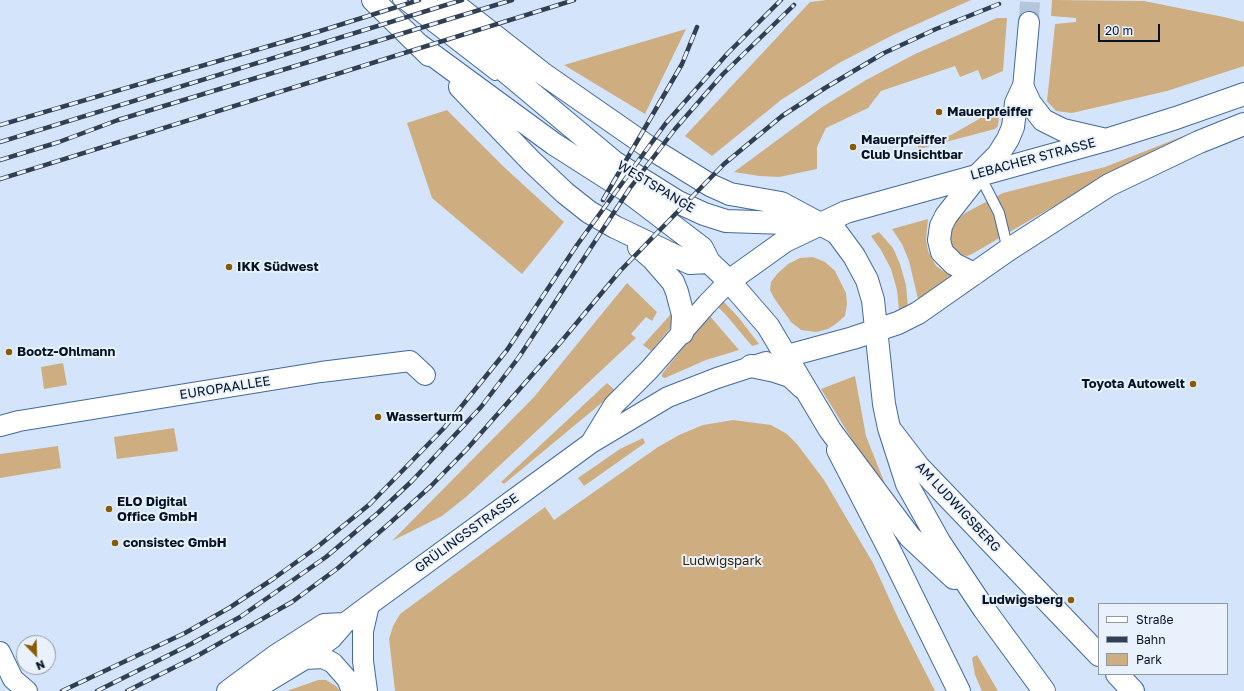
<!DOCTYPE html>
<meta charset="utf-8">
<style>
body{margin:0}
#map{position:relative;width:1244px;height:691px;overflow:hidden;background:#d4e5fb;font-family:"Golos Text",sans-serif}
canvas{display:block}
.legend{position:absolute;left:1098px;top:603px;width:130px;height:72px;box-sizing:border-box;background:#e9f1fc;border:1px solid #8e98a6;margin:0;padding:5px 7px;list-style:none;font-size:12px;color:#051326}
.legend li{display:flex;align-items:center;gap:8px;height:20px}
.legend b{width:20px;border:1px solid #8e98a6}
.north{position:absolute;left:16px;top:635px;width:40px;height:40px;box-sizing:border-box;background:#e9f1fc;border:1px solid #8e98a6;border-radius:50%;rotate:157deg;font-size:11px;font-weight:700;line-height:16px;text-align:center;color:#051326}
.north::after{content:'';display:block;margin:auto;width:14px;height:18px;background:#895b00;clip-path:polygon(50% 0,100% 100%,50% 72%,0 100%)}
.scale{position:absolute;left:1098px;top:24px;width:62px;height:18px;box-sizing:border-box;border:2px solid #051326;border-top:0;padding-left:5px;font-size:12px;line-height:14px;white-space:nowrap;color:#051326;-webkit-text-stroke:3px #e9f1fc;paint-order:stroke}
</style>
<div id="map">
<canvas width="1244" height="691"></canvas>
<ul class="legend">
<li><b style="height:5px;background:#fff"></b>Straße</li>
<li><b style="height:5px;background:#303f52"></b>Bahn</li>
<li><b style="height:11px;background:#ceae81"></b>Park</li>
</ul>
<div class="north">N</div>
<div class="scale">20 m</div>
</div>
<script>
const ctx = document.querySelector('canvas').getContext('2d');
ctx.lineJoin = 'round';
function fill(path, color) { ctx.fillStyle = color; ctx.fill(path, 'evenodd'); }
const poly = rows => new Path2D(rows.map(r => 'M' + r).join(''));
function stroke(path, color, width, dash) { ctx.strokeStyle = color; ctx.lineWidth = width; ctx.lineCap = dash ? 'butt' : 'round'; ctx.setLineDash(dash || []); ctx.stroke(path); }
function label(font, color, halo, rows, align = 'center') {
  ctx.font = font + ' "Golos Text",sans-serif'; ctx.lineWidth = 4; ctx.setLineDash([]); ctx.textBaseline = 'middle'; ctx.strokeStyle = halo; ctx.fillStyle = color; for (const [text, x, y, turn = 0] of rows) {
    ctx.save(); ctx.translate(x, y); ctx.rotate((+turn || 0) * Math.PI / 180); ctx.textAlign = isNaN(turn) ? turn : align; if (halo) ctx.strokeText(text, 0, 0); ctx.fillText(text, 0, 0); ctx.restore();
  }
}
fill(poly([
 [826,0,971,0,895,34,839,63,781,100,712,156,685,136,810,2],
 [1052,0,1144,1,1224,17,1244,22,1244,66,1167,91,1072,113,1056,111,1047,101,1055,24,1076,22,1076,18,1051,16],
 [997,18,1007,18,1003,71,982,80,978,70,960,77,955,66,881,91,868,108,826,128,817,147,817,169,779,177,759,176,734,172,822,107,866,80,915,54],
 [686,29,645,114,564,65],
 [1000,107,998,126,995,129,919,149,917,145,951,135],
 [447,110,504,167,564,222,522,274,432,198,407,123],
 [1244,112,1244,118,1109,174,972,254,967,256,959,254,951,247,949,238,952,228,957,220,965,213,1003,193,1105,167],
 [928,219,926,240,928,251,936,266,954,278,919,303,909,261,902,244,892,229],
 [879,232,893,248,900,264,906,285,908,308,899,310,897,290,891,269,881,250,871,236],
 [813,257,825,262,835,271,846,293,847,304,845,316,837,323,828,329,816,332,801,330,791,322,774,298,770,290,771,282,777,274,788,264,800,258],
 [627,283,657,312,652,321,646,317,631,334,636,338,466,497,442,516,392,541,534,397],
 [721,302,724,302,739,318,759,344,752,346,726,315,717,306],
 [671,314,674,314,671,327,651,351,643,345],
 [709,315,739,350,706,360,665,378,662,377,662,374],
 [63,363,67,385,44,389,41,367],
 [855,376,866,436,885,484,883,486,853,441,821,389],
 [607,383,616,391,504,484,501,482],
 [733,420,771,425,787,434,797,444,824,480,873,563,899,620,935,691,395,691,389,639,393,626,400,614,545,507,554,520,658,447,679,435,703,425],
 [174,428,178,451,117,459,114,437],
 [643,438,645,443,584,486,578,478,620,449],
 [58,446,61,468,0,478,0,454],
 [977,655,998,691,982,691,975,675,972,658],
 [318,680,326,680,336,686,340,691,287,691]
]), '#ceae81');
stroke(poly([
 [1029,22,1030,0]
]), '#b5c6db', 20, [20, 10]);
const service = poly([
 [398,0,495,75],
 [979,174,999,213,1008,250]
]);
const minor = poly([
 [1023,88,1029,22],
 [0,426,19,421,321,372,410,361,425,375],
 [592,441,614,405,649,370,707,304,729,281],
 [0,652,13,679,27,691],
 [305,659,323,658,333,663,347,679,352,691],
 [227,691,274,656,324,624,345,623],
 [252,691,305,659,332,638,345,623,369,605,591,443,668,397,717,378,766,362],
 [367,691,363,661,363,631,369,605]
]);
const secondary = poly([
 [892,432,918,466,1099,655],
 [838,450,889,549,959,691],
 [1117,674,1133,691]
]);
const primary = poly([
 [373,0,429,55],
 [420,0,614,162,678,202,704,214,726,221,816,224],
 [449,0,542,73,650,148,710,185,730,194,781,203,837,233,854,256,867,280,873,300,884,404,889,428,907,484,940,543,984,609,1044,691],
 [419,45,554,144,626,190,702,248,709,262,729,281,768,326,830,430,910,537,954,578],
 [460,87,531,161,565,193,589,212,615,227,690,263,709,262],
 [1023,88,1030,103,1043,120,1063,130,1102,139],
 [639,247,652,258,673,282,677,292,683,315,682,333],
 [974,274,954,264,942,252,939,240,941,226,946,216,979,174,998,155,1008,139,1013,127,1016,103,1023,88],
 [729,281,785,241,846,212,1106,140,1176,118,1244,94],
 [787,356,853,338,898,323,918,313,1008,250,1109,185,1199,142,1244,124],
 [751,366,775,371,790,376,803,388]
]);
stroke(service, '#43699a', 12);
stroke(minor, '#43699a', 22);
stroke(secondary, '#43699a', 24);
stroke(primary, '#43699a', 24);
stroke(service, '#fff', 10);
stroke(minor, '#fff', 20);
stroke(secondary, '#fff', 22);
stroke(primary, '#fff', 22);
const rail = poly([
 [0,125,317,32,419,0],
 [0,142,462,0],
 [0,160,59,142,118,120,512,0],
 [0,179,574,0],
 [603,200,682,64,697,27],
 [62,691,185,633,229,608,273,579,316,548,370,504,444,428,507,350,577,245,666,123,728,53,781,0],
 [97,691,191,644,240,617,326,557,379,512,412,481,481,407,519,357,630,188,675,129,723,74,794,5],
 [127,691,197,656,292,602,338,568,391,522,431,486,467,449,560,343,620,271,724,164,782,116,825,88,884,53,936,29,999,4]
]);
stroke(rail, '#303f52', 4.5);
stroke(rail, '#e9f1fc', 3, [9]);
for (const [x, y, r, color] of [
 [939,112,4,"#895b00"],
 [853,147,4,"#895b00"],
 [229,267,4,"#895b00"],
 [9,352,4,"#895b00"],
 [1193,384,4,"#895b00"],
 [378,417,4,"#895b00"],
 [109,509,4,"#895b00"],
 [115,543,4,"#895b00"],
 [1071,600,4,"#895b00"]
]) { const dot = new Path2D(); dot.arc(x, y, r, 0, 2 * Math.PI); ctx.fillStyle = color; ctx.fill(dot); stroke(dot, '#e9f1fc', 1.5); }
label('bold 13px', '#051326', '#e9f1fc', [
 ["Mauerpfeiffer",947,112],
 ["Mauerpfeiffer",861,140],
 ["Club Unsichtbar",861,155],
 ["IKK Südwest",237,267],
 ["Bootz-Ohlmann",17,352],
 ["Toyota Autowelt",1185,384,"right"],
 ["Wasserturm",386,417],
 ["ELO Digital",117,502],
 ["Office GmbH",117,517],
 ["consistec GmbH",123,543],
 ["Ludwigsberg",1063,600,"right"]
], 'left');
label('13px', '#051326', '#e9f1fc', [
 ["LEBACHER STRASSE",1033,159,-15],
 ["WESTSPANGE",656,187,31],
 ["EUROPAALLEE",225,388,-9],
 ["AM LUDWIGSBERG",958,507,47],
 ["GRÜLINGSSTRASSE",467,533,-36]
]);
label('13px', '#3a2401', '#e9f1fc', [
 ["Ludwigspark",722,561]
]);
</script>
